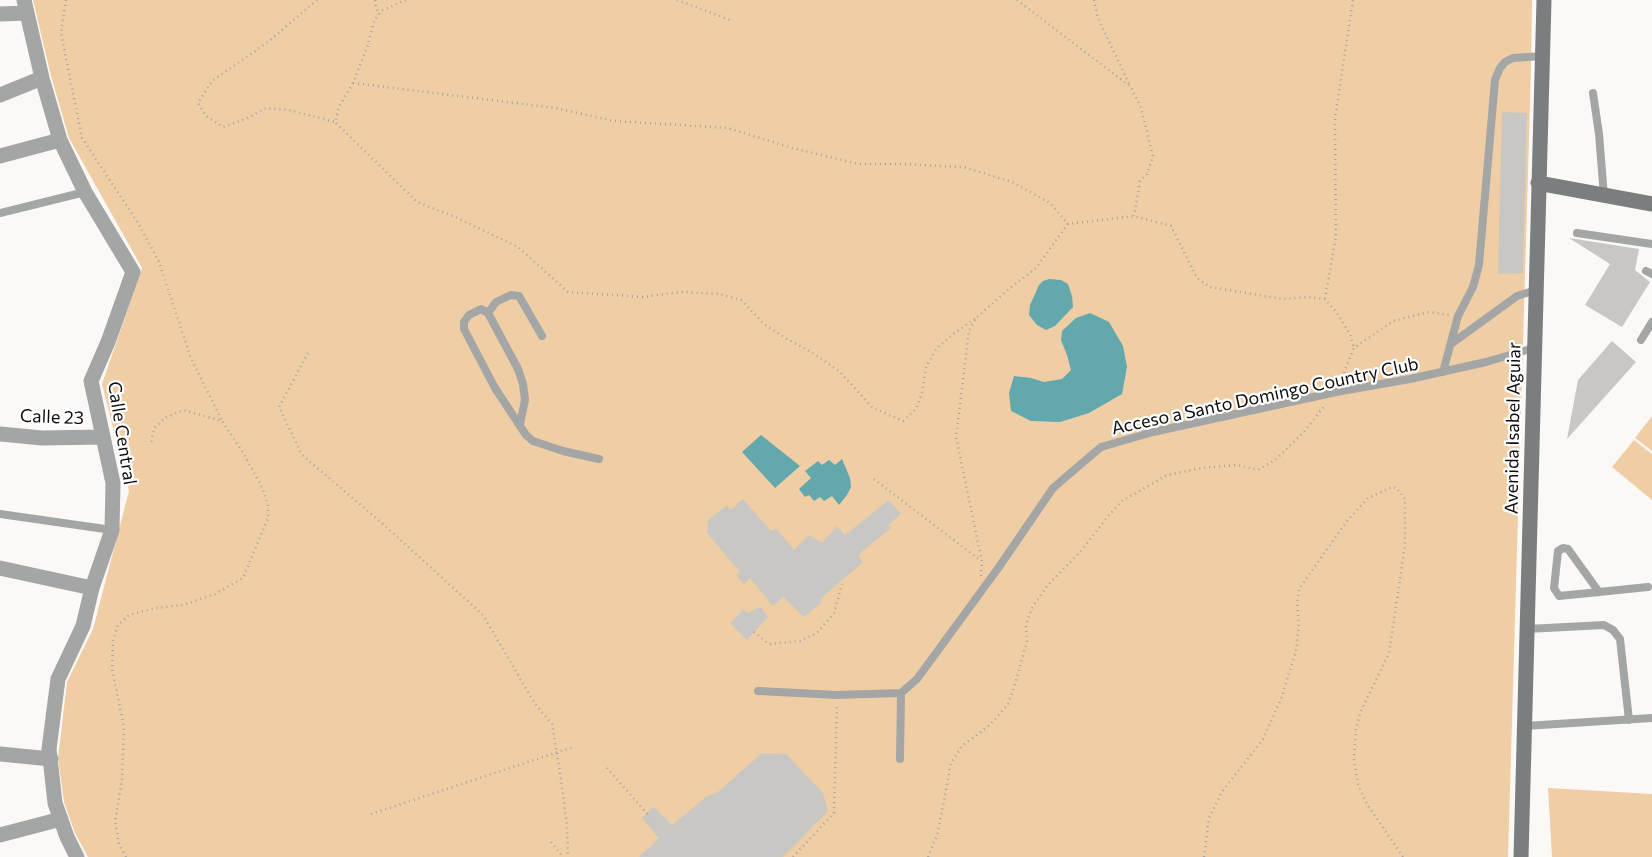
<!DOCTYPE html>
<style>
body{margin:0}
canvas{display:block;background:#fbf8f5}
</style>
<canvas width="1652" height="857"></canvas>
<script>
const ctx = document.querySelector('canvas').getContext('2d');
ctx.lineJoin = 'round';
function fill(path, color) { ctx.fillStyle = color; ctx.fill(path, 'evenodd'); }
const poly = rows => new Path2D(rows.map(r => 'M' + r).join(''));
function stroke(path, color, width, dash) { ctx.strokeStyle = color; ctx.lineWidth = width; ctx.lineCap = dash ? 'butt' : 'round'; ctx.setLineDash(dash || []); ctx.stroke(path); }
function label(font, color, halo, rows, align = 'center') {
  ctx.font = font + ' Commissioner,sans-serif'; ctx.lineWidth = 4.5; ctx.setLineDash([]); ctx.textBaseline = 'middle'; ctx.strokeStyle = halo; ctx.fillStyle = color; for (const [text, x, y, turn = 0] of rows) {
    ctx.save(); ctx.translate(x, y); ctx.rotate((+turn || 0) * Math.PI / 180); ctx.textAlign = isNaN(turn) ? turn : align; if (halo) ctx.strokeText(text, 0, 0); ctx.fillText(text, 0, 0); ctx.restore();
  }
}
fill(poly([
 [33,0,1532,0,1531,69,1508,857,88,857,75,833,64,802,58,758,67,682,93,629,129,491,102,384,142,268,69,138,51,76],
 [1652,416,1652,451,1635,438],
 [1634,440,1652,454,1652,500,1612,467],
 [1548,788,1652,794,1652,857,1552,857]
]), '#efcea5');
fill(poly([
 [1049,279,1061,280,1068,284,1072,296,1073,307,1055,326,1046,330,1037,325,1029,315,1030,305,1039,285,1043,281],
 [1090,313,1109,322,1123,346,1127,367,1122,394,1089,413,1060,422,1031,421,1011,411,1009,393,1014,376,1031,378,1044,382,1062,379,1071,370,1067,355,1061,340,1062,331,1076,318],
 [761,435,800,466,775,488,742,452],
 [842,459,850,478,851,487,847,495,839,505,832,496,824,501,820,497,814,501,809,495,805,497,799,489,811,478,805,471,818,461,822,465,829,460,835,465]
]), '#63a8ac');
fill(poly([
 [1502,112,1527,113,1523,273,1498,274],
 [1569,238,1639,249,1635,270,1650,282,1622,327,1585,305,1610,264],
 [1612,341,1636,362,1567,439,1578,380],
 [743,499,771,531,776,528,794,550,809,535,822,543,837,526,845,535,889,500,901,514,888,525,891,528,858,555,863,562,820,599,822,602,804,617,783,597,773,606,750,578,744,584,736,575,740,572,707,533,708,520,727,505,730,510],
 [761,607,768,617,747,640,730,623,744,609,747,613],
 [762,753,786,754,823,793,828,811,783,857,639,857,659,838,642,818,654,807,672,825,706,797,718,792]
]), '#c9c7c3');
stroke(poly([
 [66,0,61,33,82,138,138,223,159,262,190,356,222,421],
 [317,0,268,42,212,81,198,103,206,116,223,127,246,119,266,108,289,110,335,122],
 [375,0,378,15],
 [406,0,381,11,374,21,367,48,353,83,339,107,335,122,417,202,455,217,518,247,568,292,643,297,681,292,719,294,741,300,764,324,787,339,813,353,839,371,873,408,903,421,916,409,922,393,926,367,936,349,952,335,976,318],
 [677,0,733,21],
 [1017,0,1131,87,1141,108,1153,156,1147,174,1140,181,1134,216],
 [1094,0,1098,18,1130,86],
 [353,83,555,108,614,121,728,128,792,148,859,164,900,164,963,167,1012,182,1050,203,1068,224],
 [1325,299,1336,236,1335,118,1353,0],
 [308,353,279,407,302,455,383,524,483,615,535,704,552,724,560,772,567,825,568,857],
 [1340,382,1354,348,1393,321,1429,312,1450,315],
 [874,479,981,561],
 [981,576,982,562,956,437,969,331,976,318,1010,288,1036,268,1068,224,1134,216,1171,226,1197,278,1210,287,1283,299,1308,297,1325,299,1337,313,1350,334,1354,348],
 [754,632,769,644,800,641,817,633,834,613,842,584],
 [607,768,650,817],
 [371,814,573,747],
 [551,842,563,857],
 [126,857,119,844,115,821,122,780,124,727,112,669,113,641,118,625,129,615,156,608,183,605,215,594,243,578,268,518,268,505,262,487,242,451,222,421,183,410,165,418,154,428,151,443],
 [793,857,834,813,837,704],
 [928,857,938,832,951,763,962,746,990,725,1008,704,1013,691,1027,641,1026,624,1032,608,1047,586,1080,552,1109,515,1122,501,1167,475,1202,468,1237,465,1258,470,1275,460,1304,432,1325,405],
 [1204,857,1209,818,1221,793,1263,739,1281,699,1296,651,1299,624,1297,604,1299,589,1347,521,1368,498,1392,487,1397,488,1405,499,1405,544,1399,586,1389,653,1361,711,1356,728,1354,760,1358,784,1367,804,1403,857]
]), '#a4a2a0', 2.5, [1, 4]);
stroke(poly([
 [1593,93,1599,134,1604,196],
 [0,213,85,192],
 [1577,233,1652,244],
 [1646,271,1652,274],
 [488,313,496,302,511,295,519,296,542,336],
 [1641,340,1652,322],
 [1451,344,1517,296,1536,290],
 [1443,372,1458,316,1473,287,1479,265,1495,80,1500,68,1505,62,1513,58,1542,56],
 [520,424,525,400,523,384,518,369,488,313,481,309,469,315,464,322,464,329,495,388,526,435,533,441,563,451,599,459],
 [0,514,112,530],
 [1599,592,1568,549,1563,548,1558,551,1554,588,1559,596,1599,592,1648,587],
 [1527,629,1604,625,1613,630,1620,639,1629,720],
 [758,691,837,695,901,693,917,679,999,567,1053,488,1101,447,1153,432,1336,392,1410,379,1486,362,1534,348],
 [1525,726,1652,718],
 [900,759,901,693]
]), '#a4a6a6', 8);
stroke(poly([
 [24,0,42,78,60,140,85,192,133,272,108,342,91,381,113,483,112,530,92,588,83,626,58,679,49,749,55,803,67,837,77,857],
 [0,14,27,13],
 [0,95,42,78],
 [0,156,60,140],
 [0,434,42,438,103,437],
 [0,568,92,588],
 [0,754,51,759],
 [0,835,61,819]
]), '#a4a6a6', 15);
stroke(poly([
 [1538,183,1652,204],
 [1521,857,1544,0]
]), '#7b7e7e', 15);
label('18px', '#0e0d0c', '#fff', [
 ["Acceso a Santo Domingo Country Club",1265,396,-12],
 ["Calle 23",52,417,2],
 ["Avenida Isabel Aguiar",1513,428,-89],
 ["Calle Central",122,433,81]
]);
</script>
